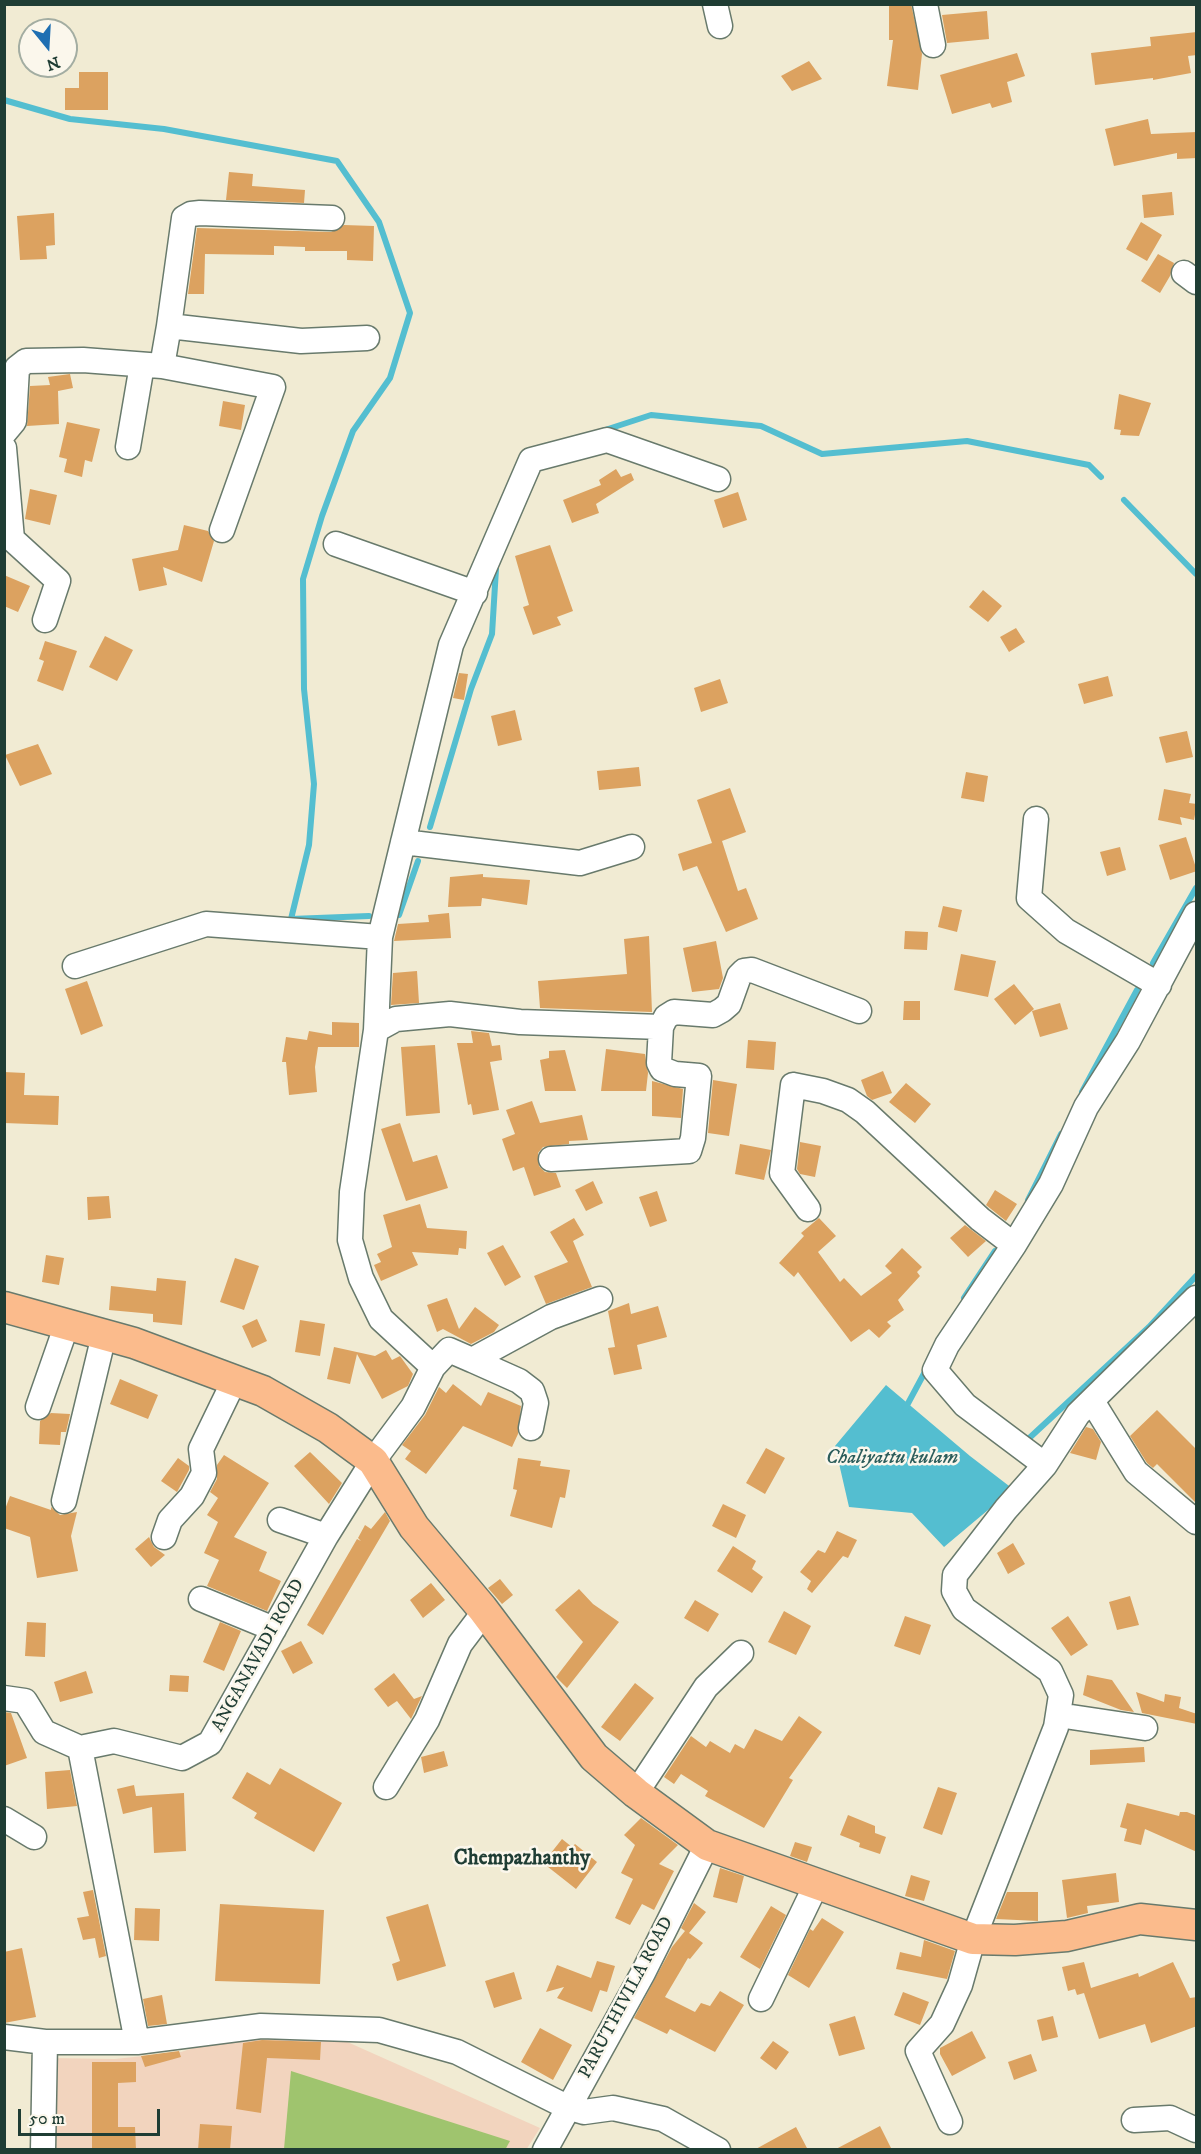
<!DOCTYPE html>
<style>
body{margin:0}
#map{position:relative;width:1201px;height:2154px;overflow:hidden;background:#f1ebd3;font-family:"IM FELL DW Pica",serif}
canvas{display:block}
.frame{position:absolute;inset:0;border:6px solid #1f3d34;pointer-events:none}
.north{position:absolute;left:18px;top:18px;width:60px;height:60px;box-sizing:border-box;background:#fbf7ec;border:2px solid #a3ada2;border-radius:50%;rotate:162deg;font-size:16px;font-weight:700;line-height:24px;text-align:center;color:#1f3d34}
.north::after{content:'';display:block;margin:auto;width:21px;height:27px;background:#1f6fb2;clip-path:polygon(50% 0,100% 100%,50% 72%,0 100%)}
.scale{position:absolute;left:18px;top:2109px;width:142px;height:27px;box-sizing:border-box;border:3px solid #1f3d34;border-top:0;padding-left:8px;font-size:18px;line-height:21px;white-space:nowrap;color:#1f3d34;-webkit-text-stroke:4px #fbf7ec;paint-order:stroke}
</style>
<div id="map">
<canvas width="1201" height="2154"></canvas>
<div class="frame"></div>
<div class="north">N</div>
<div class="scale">50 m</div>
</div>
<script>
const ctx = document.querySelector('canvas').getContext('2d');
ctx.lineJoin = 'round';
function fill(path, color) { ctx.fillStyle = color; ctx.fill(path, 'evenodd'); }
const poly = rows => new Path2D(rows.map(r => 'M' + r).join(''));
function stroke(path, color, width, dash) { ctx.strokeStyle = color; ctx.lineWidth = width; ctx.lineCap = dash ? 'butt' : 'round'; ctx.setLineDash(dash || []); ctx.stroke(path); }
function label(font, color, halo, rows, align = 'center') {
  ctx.font = font + ' "IM FELL DW Pica",serif'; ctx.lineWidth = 5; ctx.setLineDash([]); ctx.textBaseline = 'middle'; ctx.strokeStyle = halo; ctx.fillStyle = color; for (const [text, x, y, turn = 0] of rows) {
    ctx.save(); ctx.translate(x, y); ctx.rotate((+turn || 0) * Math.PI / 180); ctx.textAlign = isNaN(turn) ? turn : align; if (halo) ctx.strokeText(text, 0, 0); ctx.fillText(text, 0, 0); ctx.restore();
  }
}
fill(poly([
 [325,2032,540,2128,526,2150,49,2149,47,2058,115,2059,181,2052,240,2033]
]), '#f2d4be');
fill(poly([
 [291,2071,510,2141,505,2150,284,2149]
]), '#9fc46e');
fill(poly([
 [886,1385,970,1456,1013,1489,944,1547,912,1513,849,1507,835,1446]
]), '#54bed0');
stroke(poly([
 [4,100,70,119,164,129,337,161,379,222,410,313,390,378,353,431,322,516,303,579,304,689,314,784,309,845,291,919,369,916],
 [602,431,651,415,761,426,822,454,967,441,1089,465,1101,477],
 [1124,500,1196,574],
 [430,827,471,689,492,634,496,569],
 [399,915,418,861],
 [1153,963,1196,888],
 [1082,1092,1137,990],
 [1028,1200,1061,1134],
 [964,1298,995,1251],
 [905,1409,927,1368],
 [1025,1442,1149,1327,1196,1276]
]), '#54bed0', 6);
fill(poly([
 [889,4,911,4,922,54,918,90,887,86,893,40,889,40],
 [987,11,989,39,947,43,942,15],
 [1197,32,1197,55,1188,56,1191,73,1153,80,1153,78,1095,85,1091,53,1151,46,1150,37],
 [1017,53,1025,76,1007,82,1012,102,992,108,990,103,952,114,940,75],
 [809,61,822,79,792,91,781,76],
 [79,72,108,72,108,110,65,110,65,88,79,88],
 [1148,119,1151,134,1197,132,1197,158,1177,159,1177,153,1114,166,1105,129],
 [229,172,253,174,252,186,305,190,304,203,226,200],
 [1172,192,1174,215,1144,218,1142,195],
 [54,213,55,245,46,246,47,259,20,260,17,216],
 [1141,222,1162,235,1147,261,1126,249],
 [344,225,374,226,373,261,347,260,347,251,305,251,305,247,274,246,274,255,205,254,204,294,188,294,197,228,331,232],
 [1158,254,1174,263,1170,276,1160,293,1141,281],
 [70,374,73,388,58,391,59,424,27,426,30,386,50,385,48,377],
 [1119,394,1151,403,1139,436,1120,435,1121,430,1114,429],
 [223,401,245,405,241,430,219,426],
 [67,422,100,429,92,462,85,460,82,477,64,472,67,459,59,457],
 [616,469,621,477,631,473,634,480,596,504,599,513,572,523,563,500,601,485,599,480],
 [30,489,57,495,50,525,25,519],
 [738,492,747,520,723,528,714,500],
 [184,525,208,531,214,541,202,582,163,567,167,585,139,591,132,559,178,550],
 [550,545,573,611,557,617,561,625,533,635,523,607,529,605,515,556],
 [4,575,30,586,18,612,4,606],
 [983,590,1002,606,988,622,969,607],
 [1016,628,1025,642,1009,652,1000,637],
 [105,636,133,650,117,681,89,667],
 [45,641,77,651,63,691,37,681,44,661,39,659],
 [459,673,468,674,464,700,453,698],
 [1108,676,1113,696,1084,704,1078,684],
 [720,679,728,703,701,712,694,688],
 [515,710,522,740,498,746,491,716],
 [1187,731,1193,757,1166,763,1159,737],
 [38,744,52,774,20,786,5,755],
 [639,767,641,786,599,790,597,771],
 [966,772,988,776,984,802,961,798],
 [730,788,746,832,722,841,738,891,746,888,758,919,726,932,697,866,683,871,678,854,712,843,697,800],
 [1164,789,1191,794,1189,803,1197,804,1194,820,1180,817,1182,825,1158,820],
 [1186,837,1197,871,1170,880,1159,845],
 [1120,847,1126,870,1107,876,1100,852],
 [483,874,483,877,530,880,527,905,482,898,481,906,448,907,450,877],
 [943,906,962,910,957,932,938,927],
 [449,913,451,938,394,941,398,924,429,922,428,915],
 [905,931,928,932,927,950,904,949],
 [649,936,652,1012,540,1008,538,981,627,974,624,939],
 [716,941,723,978,719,989,692,992,683,948],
 [961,954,996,961,988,997,954,990],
 [417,971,419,1003,391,1005,393,973],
 [87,981,103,1026,81,1035,65,989],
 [1014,984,1034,1009,1015,1025,994,999],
 [904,1001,920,1001,920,1020,903,1020],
 [1060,1003,1068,1029,1040,1037,1032,1011],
 [332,1022,359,1023,359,1047,318,1047,315,1067,317,1092,289,1095,286,1062,282,1062,286,1037,307,1040,309,1031,332,1035],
 [471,1031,489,1033,492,1046,500,1045,502,1060,490,1062,499,1110,473,1115,471,1104,468,1105,457,1043,473,1043],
 [748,1040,776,1042,774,1070,746,1068],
 [435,1045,440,1113,406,1116,401,1047],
 [606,1049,645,1054,648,1073,646,1091,601,1091],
 [565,1050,576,1091,545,1091,540,1060,549,1058,549,1051],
 [883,1071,892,1093,872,1100,867,1096,861,1080],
 [4,1072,25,1073,24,1095,59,1096,58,1125,4,1123],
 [713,1080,737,1084,729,1136,708,1133],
 [652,1081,683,1089,681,1118,652,1116],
 [906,1083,931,1104,915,1123,889,1102],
 [532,1101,540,1123,582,1115,588,1140,569,1141,569,1144,543,1147,538,1153,539,1166,545,1172,556,1173,561,1187,534,1196,524,1167,513,1171,502,1139,515,1134,506,1110],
 [400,1123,413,1162,437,1155,448,1188,406,1201,381,1129],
 [800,1142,821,1146,815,1177,800,1174,797,1169],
 [740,1144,771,1150,764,1180,735,1174],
 [593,1181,603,1203,586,1211,575,1190],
 [995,1190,1017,1204,1006,1221,986,1205],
 [657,1191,667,1221,650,1227,639,1197],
 [109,1196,111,1218,88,1220,87,1197],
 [420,1204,427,1228,467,1231,466,1249,459,1248,458,1255,412,1252,418,1265,381,1281,374,1265,381,1262,377,1254,392,1247,383,1215],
 [574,1218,584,1235,573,1241,592,1287,546,1304,534,1276,568,1262,550,1232],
 [819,1218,836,1236,818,1252,840,1282,844,1278,861,1296,892,1273,885,1266,902,1248,922,1267,917,1272,920,1276,898,1300,904,1310,887,1322,891,1326,879,1338,869,1329,851,1342,798,1272,794,1277,779,1263,804,1236,801,1233],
 [965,1225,986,1241,968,1257,950,1238],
 [503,1245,521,1277,505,1286,487,1253],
 [46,1255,64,1258,59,1285,42,1282],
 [235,1258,259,1266,244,1310,220,1302],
 [157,1278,186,1281,182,1325,153,1322,153,1314,109,1310,111,1286,156,1291],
 [447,1298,459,1329,475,1307,499,1325,494,1332,471,1344,443,1329,437,1332,427,1305],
 [629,1303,631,1314,658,1306,667,1337,637,1345,642,1369,614,1375,608,1348,615,1347,608,1311],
 [257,1319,267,1341,252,1348,242,1326],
 [300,1320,325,1324,320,1356,295,1352],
 [334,1347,375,1356,386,1350,392,1360,400,1356,413,1374,408,1386,382,1399,357,1354,350,1384,327,1379],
 [120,1379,158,1395,148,1419,110,1404],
 [453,1384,481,1406,488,1392,521,1406,518,1434,512,1447,463,1426,426,1474,405,1459,411,1451,402,1445,425,1415,439,1387,446,1393],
 [1157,1410,1197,1450,1197,1504,1157,1464,1153,1468,1147,1463,1130,1436],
 [51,1413,70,1414,66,1432,61,1432,60,1445,39,1444,40,1421],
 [1086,1427,1093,1429,1101,1442,1096,1460,1070,1453],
 [766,1448,785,1458,765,1494,746,1483],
 [310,1452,342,1483,329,1504,294,1466],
 [224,1455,269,1483,234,1537,267,1552,259,1571,281,1581,267,1611,207,1586,219,1560,204,1553,218,1522,207,1515,218,1498,210,1492,217,1479,217,1465],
 [178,1458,189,1466,189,1470,177,1492,161,1481],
 [518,1458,541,1461,540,1466,570,1470,565,1498,560,1497,552,1528,510,1516,517,1490,513,1489],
 [10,1496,51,1510,51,1507,60,1515,77,1512,71,1536,78,1571,37,1578,30,1537,4,1528,4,1512],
 [723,1504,746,1515,736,1538,712,1526],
 [385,1512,390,1521,323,1635,307,1625,357,1539,361,1541,358,1538,365,1525,371,1529],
 [837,1531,857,1540,848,1558,843,1556,812,1593,807,1589,811,1581,800,1572,818,1550,825,1553],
 [149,1537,154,1547,165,1555,151,1567,135,1549],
 [1013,1543,1025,1564,1008,1574,997,1553],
 [733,1546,756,1561,752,1569,763,1577,752,1593,717,1571],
 [500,1579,513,1595,502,1604,488,1588],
 [431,1583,445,1600,423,1618,410,1600],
 [579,1589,593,1604,619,1622,567,1688,556,1677,583,1642,555,1610],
 [1130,1596,1139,1625,1117,1630,1109,1602],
 [695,1600,719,1614,708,1632,684,1618],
 [784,1611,811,1626,796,1655,768,1642],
 [905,1616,931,1625,920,1655,894,1646],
 [1068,1616,1088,1645,1071,1656,1051,1628],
 [27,1622,46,1623,45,1657,25,1656],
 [220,1622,241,1631,224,1671,203,1662],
 [301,1641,313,1663,293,1674,281,1651],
 [86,1671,93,1693,60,1702,54,1682],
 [394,1673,414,1699,422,1696,411,1719,397,1701,388,1707,374,1689],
 [170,1675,189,1676,188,1692,169,1691],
 [1087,1675,1112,1680,1134,1712,1121,1710,1083,1695],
 [635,1683,654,1698,620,1741,601,1727],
 [1136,1692,1164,1702,1165,1694,1181,1697,1179,1708,1197,1714,1197,1724,1142,1713],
 [4,1712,11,1713,27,1758,4,1766],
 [799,1716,822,1732,789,1778,793,1780,764,1828,705,1796,708,1791,681,1774,674,1784,664,1777,691,1736,706,1747,710,1741,730,1753,735,1744,744,1749,755,1729,782,1741],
 [1144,1747,1145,1762,1090,1765,1090,1750],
 [444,1751,448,1766,424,1773,421,1757],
 [280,1768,342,1803,314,1852,254,1818,257,1813,232,1798,247,1772,270,1785],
 [70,1770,77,1806,47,1809,45,1772],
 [134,1785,136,1796,184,1793,186,1851,154,1853,152,1807,123,1814,117,1789],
 [938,1787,957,1793,942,1835,923,1828],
 [1127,1803,1179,1816,1180,1812,1187,1812,1197,1816,1197,1852,1145,1829,1141,1845,1124,1841,1127,1829,1120,1827],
 [848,1815,875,1826,875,1833,886,1837,880,1854,859,1847,860,1843,840,1835],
 [641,1818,678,1845,659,1864,674,1871,654,1910,642,1904,630,1925,615,1918,633,1879,621,1873,635,1845,624,1835],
 [562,1839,572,1847,575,1844,597,1862,576,1889,543,1863],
 [795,1842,812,1847,807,1862,790,1856],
 [720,1868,744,1876,737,1903,713,1897],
 [1116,1873,1119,1902,1087,1906,1088,1913,1067,1918,1062,1880],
 [911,1875,930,1881,924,1901,905,1896],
 [93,1890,106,1956,99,1958,95,1938,83,1940,77,1918,89,1916,83,1892],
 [1007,1892,1038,1892,1038,1921,996,1919],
 [694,1903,706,1912,689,1933,703,1943,690,1959,688,1958,665,1997,695,2012,701,2003,710,2006,720,1991,744,2005,715,2052,670,2029,667,2034,634,2018,672,1947,685,1931,681,1928],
 [220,1904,324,1910,320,1984,215,1981],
 [428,1904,446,1966,397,1981,392,1964,400,1961,386,1917],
 [771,1906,786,1915,760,1969,740,1957],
 [135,1908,160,1909,159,1941,134,1940],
 [822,1918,844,1932,809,1988,788,1975,810,1929,813,1931],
 [924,1940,955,1951,947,1979,896,1969,900,1952,921,1957],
 [22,1948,36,2017,4,2023,4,1952],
 [597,1961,615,1966,607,1992,600,1990,592,2012,557,1998,564,1987,546,1992,557,1965,591,1978],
 [1084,1962,1091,1988,1138,1973,1139,1977,1173,1962,1190,1998,1197,1997,1197,2026,1151,2043,1145,2024,1099,2039,1084,1993,1077,1995,1075,1989,1068,1991,1062,1967],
 [514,1972,522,1999,494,2008,485,1981],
 [903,1992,929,2002,920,2025,894,2015],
 [162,1995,167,2024,148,2026,143,1999],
 [855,2016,865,2049,839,2056,829,2024],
 [1053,2016,1058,2037,1042,2041,1037,2020],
 [540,2028,572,2045,553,2080,521,2062],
 [972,2031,986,2058,952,2076,940,2054,940,2048],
 [262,2040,321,2042,320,2060,267,2058,261,2113,236,2109,243,2043],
 [773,2041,789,2052,776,2070,760,2058],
 [179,2051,181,2057,145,2067,141,2056],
 [1031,2054,1037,2071,1014,2080,1008,2062],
 [92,2062,136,2062,136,2082,118,2083,118,2127,135,2127,136,2150,92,2150],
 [200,2124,232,2126,230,2150,198,2150],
 [880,2126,892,2150,834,2150],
 [796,2127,808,2150,754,2150]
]), '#dca260');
const minor = poly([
 [715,4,720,26],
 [925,4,933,45],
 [1184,273,1196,282],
 [169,326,184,218,191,214,200,213,332,218],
 [162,366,169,326,301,341,367,338],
 [4,433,14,421,17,368,26,361,83,360,162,366,273,387,222,530],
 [128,447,142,365],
 [4,448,12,539,58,581,45,620],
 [336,544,475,593],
 [1036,819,1029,898,1066,931,1159,985],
 [403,842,580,863,632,847],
 [75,966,206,924,380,937],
 [661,1027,666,1017,674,1012,713,1015,722,1010,729,1004,739,976,744,971,752,970,859,1011],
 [376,1030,380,937,451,645,531,460,607,440,718,479],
 [808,1209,782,1173,793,1085,823,1091,848,1100,865,1112,980,1219,1014,1245,1051,1184,1086,1107,1128,1041,1196,914],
 [1014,1245,947,1345,935,1370,965,1405,1045,1465],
 [472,1360,519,1381,532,1391,536,1403,531,1428],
 [433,1367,449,1350,472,1360,551,1317,600,1299],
 [1092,1401,1136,1472,1196,1522],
 [38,1407,67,1324],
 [64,1501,104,1335],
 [280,1520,326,1536],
 [164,1537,170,1520,192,1496,204,1473,201,1449,235,1379],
 [201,1599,274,1629],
 [4,1698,25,1701,44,1732,80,1748,114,1741,182,1758,210,1743,326,1536,373,1461,413,1407,433,1367,381,1319,361,1278,350,1240,352,1192,376,1030,396,1019,450,1014,520,1022,661,1027,659,1063,662,1069,675,1074,699,1076,693,1138,689,1151,551,1159],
 [1058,1715,1145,1728],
 [80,1748,137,2042],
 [386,1787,427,1720,460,1644,485,1611],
 [636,1793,706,1687,741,1653],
 [4,1819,34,1837],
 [761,1999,816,1885],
 [4,2037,45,2042,137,2042,261,2026,379,2030,457,2052,567,2107,584,2112,613,2108,663,2119,718,2150],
 [1134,2120,1170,2118,1196,2130],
 [950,2122,918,2051,942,2024,960,1985,973,1939,1056,1727,1061,1695,1050,1671,964,1609,954,1591,955,1575,1006,1509,1045,1465,1078,1414,1196,1298],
 [43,2150,45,2042],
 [545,2150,643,1973,707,1845]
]);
const major = poly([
 [4,1307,134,1343,263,1391,328,1428,373,1461,414,1527,482,1608,594,1757,636,1793,707,1845,973,1939,1015,1940,1067,1936,1140,1919,1196,1925]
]);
stroke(minor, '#687a6c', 27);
stroke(major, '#687a6c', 33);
stroke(minor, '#fff', 24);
stroke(major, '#fbbb8c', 30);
label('18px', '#1f3d34', '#fbf7ec', [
 ["ANGANAVADI ROAD",259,1656,-61],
 ["PARUTHIVILA ROAD",627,1998,-62]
]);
label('italic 20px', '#2c5d5b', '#fbf7ec', [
 ["Chaliyattu kulam",892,1459]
]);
label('bold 21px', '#1f3d34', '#fbf7ec', [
 ["Chempazhanthy",522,1860]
]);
</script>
